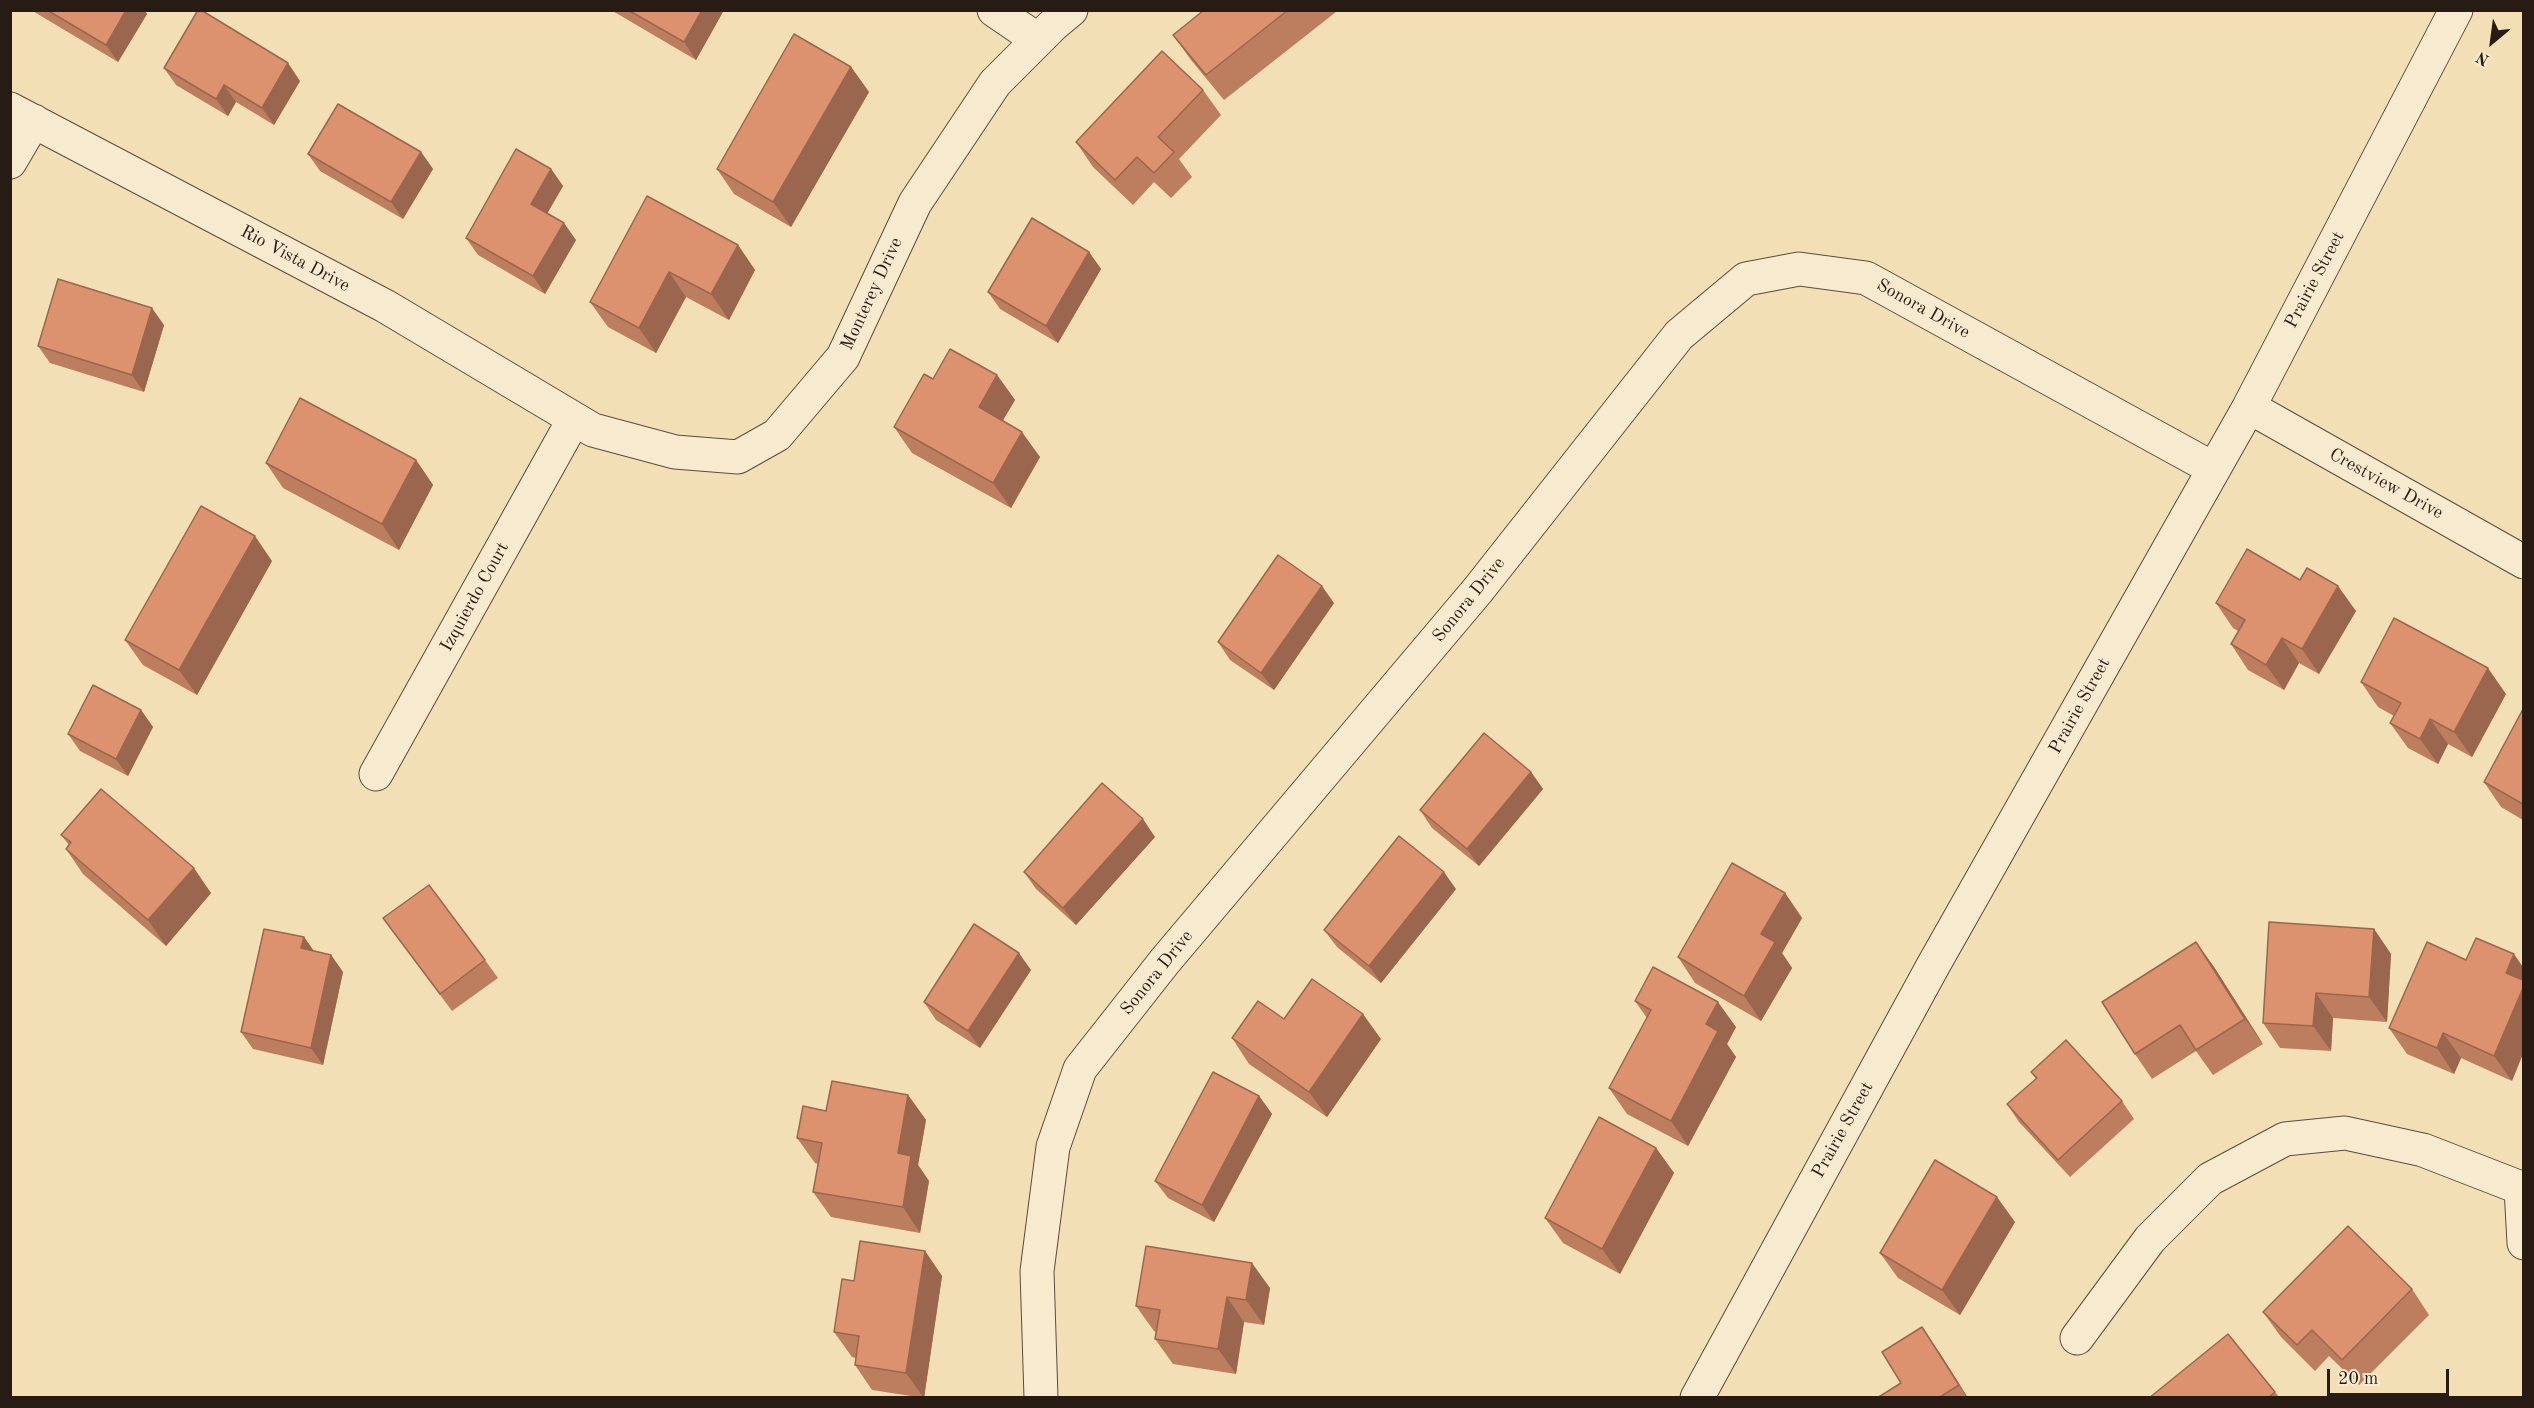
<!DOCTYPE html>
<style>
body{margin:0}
#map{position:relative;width:2534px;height:1408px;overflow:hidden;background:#f3dfb5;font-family:"Old Standard TT",serif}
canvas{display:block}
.frame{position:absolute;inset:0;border:12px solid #281b13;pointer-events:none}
.north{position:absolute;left:2462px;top:12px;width:60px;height:60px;-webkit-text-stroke:4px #f7eacf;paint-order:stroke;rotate:209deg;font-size:16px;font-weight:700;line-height:24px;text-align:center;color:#281b13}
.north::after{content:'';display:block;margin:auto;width:21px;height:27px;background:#281b13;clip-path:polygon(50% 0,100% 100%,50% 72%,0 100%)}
.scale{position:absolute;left:2327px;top:1369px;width:122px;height:27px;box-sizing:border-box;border:3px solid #281b13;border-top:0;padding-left:8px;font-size:18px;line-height:21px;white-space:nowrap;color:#281b13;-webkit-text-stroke:4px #f7eacf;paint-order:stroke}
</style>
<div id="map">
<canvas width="2534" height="1408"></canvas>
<div class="frame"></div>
<div class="north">N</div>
<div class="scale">20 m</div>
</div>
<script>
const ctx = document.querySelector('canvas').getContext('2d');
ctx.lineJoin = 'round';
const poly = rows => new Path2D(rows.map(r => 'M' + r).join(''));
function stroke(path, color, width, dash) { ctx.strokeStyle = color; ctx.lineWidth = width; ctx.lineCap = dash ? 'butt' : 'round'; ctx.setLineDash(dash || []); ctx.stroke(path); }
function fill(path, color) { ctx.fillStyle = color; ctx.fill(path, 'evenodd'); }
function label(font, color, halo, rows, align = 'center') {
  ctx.font = font + ' "Old Standard TT",serif'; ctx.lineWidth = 4.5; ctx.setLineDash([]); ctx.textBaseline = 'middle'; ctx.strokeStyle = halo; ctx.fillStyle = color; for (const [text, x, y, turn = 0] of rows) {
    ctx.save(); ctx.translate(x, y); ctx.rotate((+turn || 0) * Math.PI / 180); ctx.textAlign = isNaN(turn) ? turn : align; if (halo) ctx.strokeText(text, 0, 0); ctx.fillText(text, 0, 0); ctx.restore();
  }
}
const minor = poly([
 [994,10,1038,40],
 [10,109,385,306,593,430,675,452,738,457,777,435,843,357,915,203,995,83,1054,24,1071,10],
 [10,162,34,121],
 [2249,407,2524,562],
 [376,774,574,419],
 [2521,1188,2524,1243],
 [2077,1338,2150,1239,2210,1179,2285,1139,2345,1133,2423,1150,2521,1188],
 [1041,1398,1037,1271,1053,1147,1080,1069,1165,961,1478,590,1679,335,1746,279,1799,269,1866,278,2214,469],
 [1697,1398,1934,964,2249,407,2456,10]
]);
stroke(minor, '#5b4c3c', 35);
stroke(minor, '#f7eacf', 33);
fill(poly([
 [31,10,144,10,147,14,118,62],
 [611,10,724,10,696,60],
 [1204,10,1335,10,1336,12,1224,100,1191,60,1173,35],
 [851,67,869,92,791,227,734,194,717,169],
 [164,68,300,81,274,125,236,102,228,116,176,85],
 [1203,90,1221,115,1179,159,1192,177,1171,198,1154,182,1133,205,1093,167,1076,142],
 [421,152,433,169,403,219,320,171,308,154],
 [551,169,563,186,547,213,576,240,545,294,478,255,466,238],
 [738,245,755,270,729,320,686,297,656,353,608,327,590,302],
 [1089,252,1101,269,1058,343,1000,309,988,292],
 [164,325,144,392,50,363,38,346],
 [997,375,1015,400,1003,420,1040,457,1011,508,912,453,894,427,933,379],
 [416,460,433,485,399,550,283,488,266,463],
 [272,561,197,695,143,665,125,640],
 [2300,580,2356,611,2319,674,2299,663,2284,690,2248,670,2231,644,2238,631,2233,628,2216,603],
 [1334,603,1274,690,1230,660,1218,642],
 [2361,682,2506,694,2472,757,2448,744,2438,764,2408,748,2390,723,2394,716,2378,707],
 [2523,709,2523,820,2501,807,2484,782],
 [141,710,153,727,128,776,80,751,68,734],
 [1531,772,1543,789,1479,866,1432,828,1420,810],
 [61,835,211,893,166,946,83,874,66,849,69,845],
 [1155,837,1076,925,1036,889,1024,872],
 [1456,889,1381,983,1337,947,1324,930],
 [1785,893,1802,918,1782,953,1792,968,1761,1021,1695,983,1678,957],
 [383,918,485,960,498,978,452,1011],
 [2374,929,2391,954,2387,1022,2333,1018,2331,1051,2280,1048,2263,1023],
 [304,937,313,950,331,955,343,972,323,1065,253,1049,241,1032],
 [2196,942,2214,967,2263,1044,2213,1075,2196,1051,2152,1079,2135,1054],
 [2427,942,2512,1081,2461,1058,2454,1074,2407,1054,2389,1028],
 [1031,970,980,1048,936,1020,924,1002],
 [1635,1001,1736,1027,1727,1044,1736,1057,1688,1146,1627,1114,1609,1088,1647,1018],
 [1284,1019,1381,1039,1327,1117,1249,1064,1232,1038],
 [2031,1072,2122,1101,2134,1119,2070,1177,2019,1122,2007,1104,2036,1079],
 [908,1095,926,1120,918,1165,929,1181,920,1233,831,1217,813,1192,818,1164,815,1163,797,1138,826,1111],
 [1259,1096,1272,1114,1214,1222,1168,1198,1155,1181],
 [1656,1148,1674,1173,1620,1274,1563,1243,1545,1218],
 [2015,1222,1960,1315,1898,1278,1880,1253],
 [925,1251,942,1276,924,1398,872,1390,855,1365,856,1358,852,1357,834,1332,854,1281],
 [1270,1288,1264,1325,1244,1322,1236,1374,1173,1364,1155,1339,1156,1332,1154,1331,1136,1306],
 [2412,1289,2429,1315,2359,1385,2329,1356,2315,1371,2281,1337,2263,1312],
 [1939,1352,1968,1398,1877,1398,1901,1383],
 [2275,1392,2280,1398,2149,1398]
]), '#bd7e5f');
fill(poly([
 [126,10,144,10,147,14,118,62,106,45],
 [702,10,724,10,696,60,684,42],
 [288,63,300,81,274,125,262,108],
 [851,67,869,92,791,227,773,202],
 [224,85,236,102,228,116,216,99],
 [421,152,433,169,403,219,391,202],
 [551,169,563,186,543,221,531,204],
 [564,223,576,240,545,294,533,276],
 [738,245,755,270,729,320,711,294],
 [1089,252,1101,269,1058,343,1046,326],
 [669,272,686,297,656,353,639,328],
 [152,308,164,325,144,392,132,375],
 [997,375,1015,400,996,432,979,407],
 [1022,432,1040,457,1011,508,993,483],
 [416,460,433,485,399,550,382,524],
 [255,536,272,561,197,695,179,670],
 [1322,586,1334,603,1274,690,1261,673],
 [2338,586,2356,611,2319,674,2302,649],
 [2282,638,2299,663,2284,690,2266,665],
 [2488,668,2506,694,2472,757,2454,732],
 [141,710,153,727,128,776,116,759],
 [2430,719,2448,744,2438,764,2420,739],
 [1531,772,1543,789,1479,866,1467,849],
 [1143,819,1155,837,1076,925,1063,908],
 [194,868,211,893,166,946,148,920],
 [1444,872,1456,889,1381,983,1369,966],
 [1785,893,1802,918,1782,953,1792,968,1761,1021,1744,996,1761,934],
 [2374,929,2391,954,2387,1022,2369,997],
 [304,937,316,954,301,948],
 [2196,942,2214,967,2263,1044,2245,1019],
 [1019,953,1031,970,980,1048,968,1031],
 [2514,954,2523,967,2523,1054,2512,1081,2494,1056,2506,973],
 [331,955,343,972,323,1065,311,1048],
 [2316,993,2333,1018,2331,1051,2313,1026],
 [1718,1002,1736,1027,1727,1044,1736,1057,1688,1146,1671,1121,1706,1024],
 [1363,1014,1381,1039,1327,1117,1309,1092],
 [2443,1033,2461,1058,2454,1074,2437,1048],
 [908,1095,926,1120,918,1165,929,1181,920,1233,903,1207,898,1153],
 [1259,1096,1272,1114,1214,1222,1202,1205],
 [1656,1148,1674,1173,1620,1274,1602,1249],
 [1997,1197,2015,1222,1960,1315,1942,1290],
 [925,1251,942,1276,924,1398,906,1373],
 [1252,1263,1270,1288,1264,1325,1246,1300],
 [1227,1297,1244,1322,1236,1374,1218,1349],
 [1922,1327,1939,1352,1968,1398,1967,1398,1959,1385]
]), '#9a664e');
const building = poly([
 [47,10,126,10,106,45,47,10],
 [198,10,201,10,288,63,262,108,224,85,216,99,164,68,198,10],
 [628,10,702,10,684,42,628,10],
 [1204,10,1288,10,1206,75,1173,35,1204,10],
 [794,34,851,67,773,202,717,169,794,34],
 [1162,51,1203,90,1158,137,1174,152,1154,173,1137,157,1115,180,1076,142,1162,51],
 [338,104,421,152,391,202,308,154,338,104],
 [516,149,551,169,531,204,564,223,533,276,466,238,516,149],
 [647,196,738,245,711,294,669,272,639,328,590,302,647,196],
 [1032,218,1089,252,1046,326,988,292,1032,218],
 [58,279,152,308,132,375,38,346,58,279],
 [950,349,997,375,979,407,1022,432,993,483,894,427,924,374,933,379,950,349],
 [300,398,416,460,382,524,266,463,300,398],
 [201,506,255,536,179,670,125,640,201,506],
 [2247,549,2300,580,2307,568,2338,586,2302,649,2282,638,2266,665,2231,644,2245,620,2216,603,2247,549],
 [1278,555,1322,586,1261,673,1218,642,1278,555],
 [2394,618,2488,668,2454,732,2430,719,2420,739,2390,723,2401,703,2361,682,2394,618],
 [93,685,141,710,116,759,68,734,93,685],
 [2523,709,2523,804,2484,782,2523,709],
 [1484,733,1531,772,1467,849,1420,810,1484,733],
 [1102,783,1143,819,1063,908,1024,872,1102,783],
 [101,789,194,868,148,920,66,849,71,842,61,835,101,789],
 [1399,836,1444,872,1369,966,1324,930,1399,836],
 [1732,863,1785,893,1761,934,1775,942,1744,996,1678,957,1732,863],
 [429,885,485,960,440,994,383,918,429,885],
 [2269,922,2374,929,2369,997,2316,993,2313,1026,2263,1023,2269,922],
 [974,924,1019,953,968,1031,924,1002,974,924],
 [264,929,304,937,301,948,331,955,311,1048,241,1032,264,929],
 [2476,938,2514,954,2506,973,2523,980,2523,988,2494,1056,2443,1033,2437,1048,2389,1028,2427,942,2466,960,2476,938],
 [2196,942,2245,1019,2196,1050,2180,1025,2135,1054,2102,1002,2196,942],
 [1653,967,1718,1002,1706,1024,1718,1031,1671,1121,1609,1088,1651,1010,1635,1001,1653,967],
 [1312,979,1363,1014,1309,1092,1232,1038,1258,1001,1284,1019,1312,979],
 [2066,1040,2122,1101,2058,1160,2007,1104,2037,1078,2031,1072,2066,1040],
 [1213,1072,1259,1096,1202,1205,1155,1181,1213,1072],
 [832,1081,908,1095,898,1153,911,1156,903,1207,813,1192,822,1143,797,1138,803,1106,826,1111,832,1081],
 [1599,1117,1656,1148,1602,1249,1545,1218,1599,1117],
 [1935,1160,1997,1197,1942,1290,1880,1253,1935,1160],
 [2348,1226,2412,1289,2342,1360,2312,1330,2297,1345,2263,1312,2348,1226],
 [860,1241,925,1251,906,1373,855,1365,859,1336,834,1332,842,1279,854,1281,860,1241],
 [1146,1246,1252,1263,1246,1300,1227,1297,1218,1349,1155,1339,1160,1310,1136,1306,1146,1246],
 [1922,1327,1959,1385,1940,1397,1941,1398,1877,1398,1901,1383,1882,1352,1922,1327],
 [2228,1334,2275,1392,2268,1398,2149,1398,2228,1334]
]);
fill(building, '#dc926f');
stroke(building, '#9a664e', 1.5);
label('18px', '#281b13', '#f7eacf', [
 ["Rio Vista Drive",295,259,28],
 ["Prairie Street",2315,280,-62],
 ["Monterey Drive",872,294,-65],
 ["Sonora Drive",1923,309,29],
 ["Crestview Drive",2386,484,29],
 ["Izquierdo Court",475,597,-61],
 ["Sonora Drive",1469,600,-51],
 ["Prairie Street",2080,706,-61],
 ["Sonora Drive",1157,973,-51],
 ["Prairie Street",1843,1130,-61]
]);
</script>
